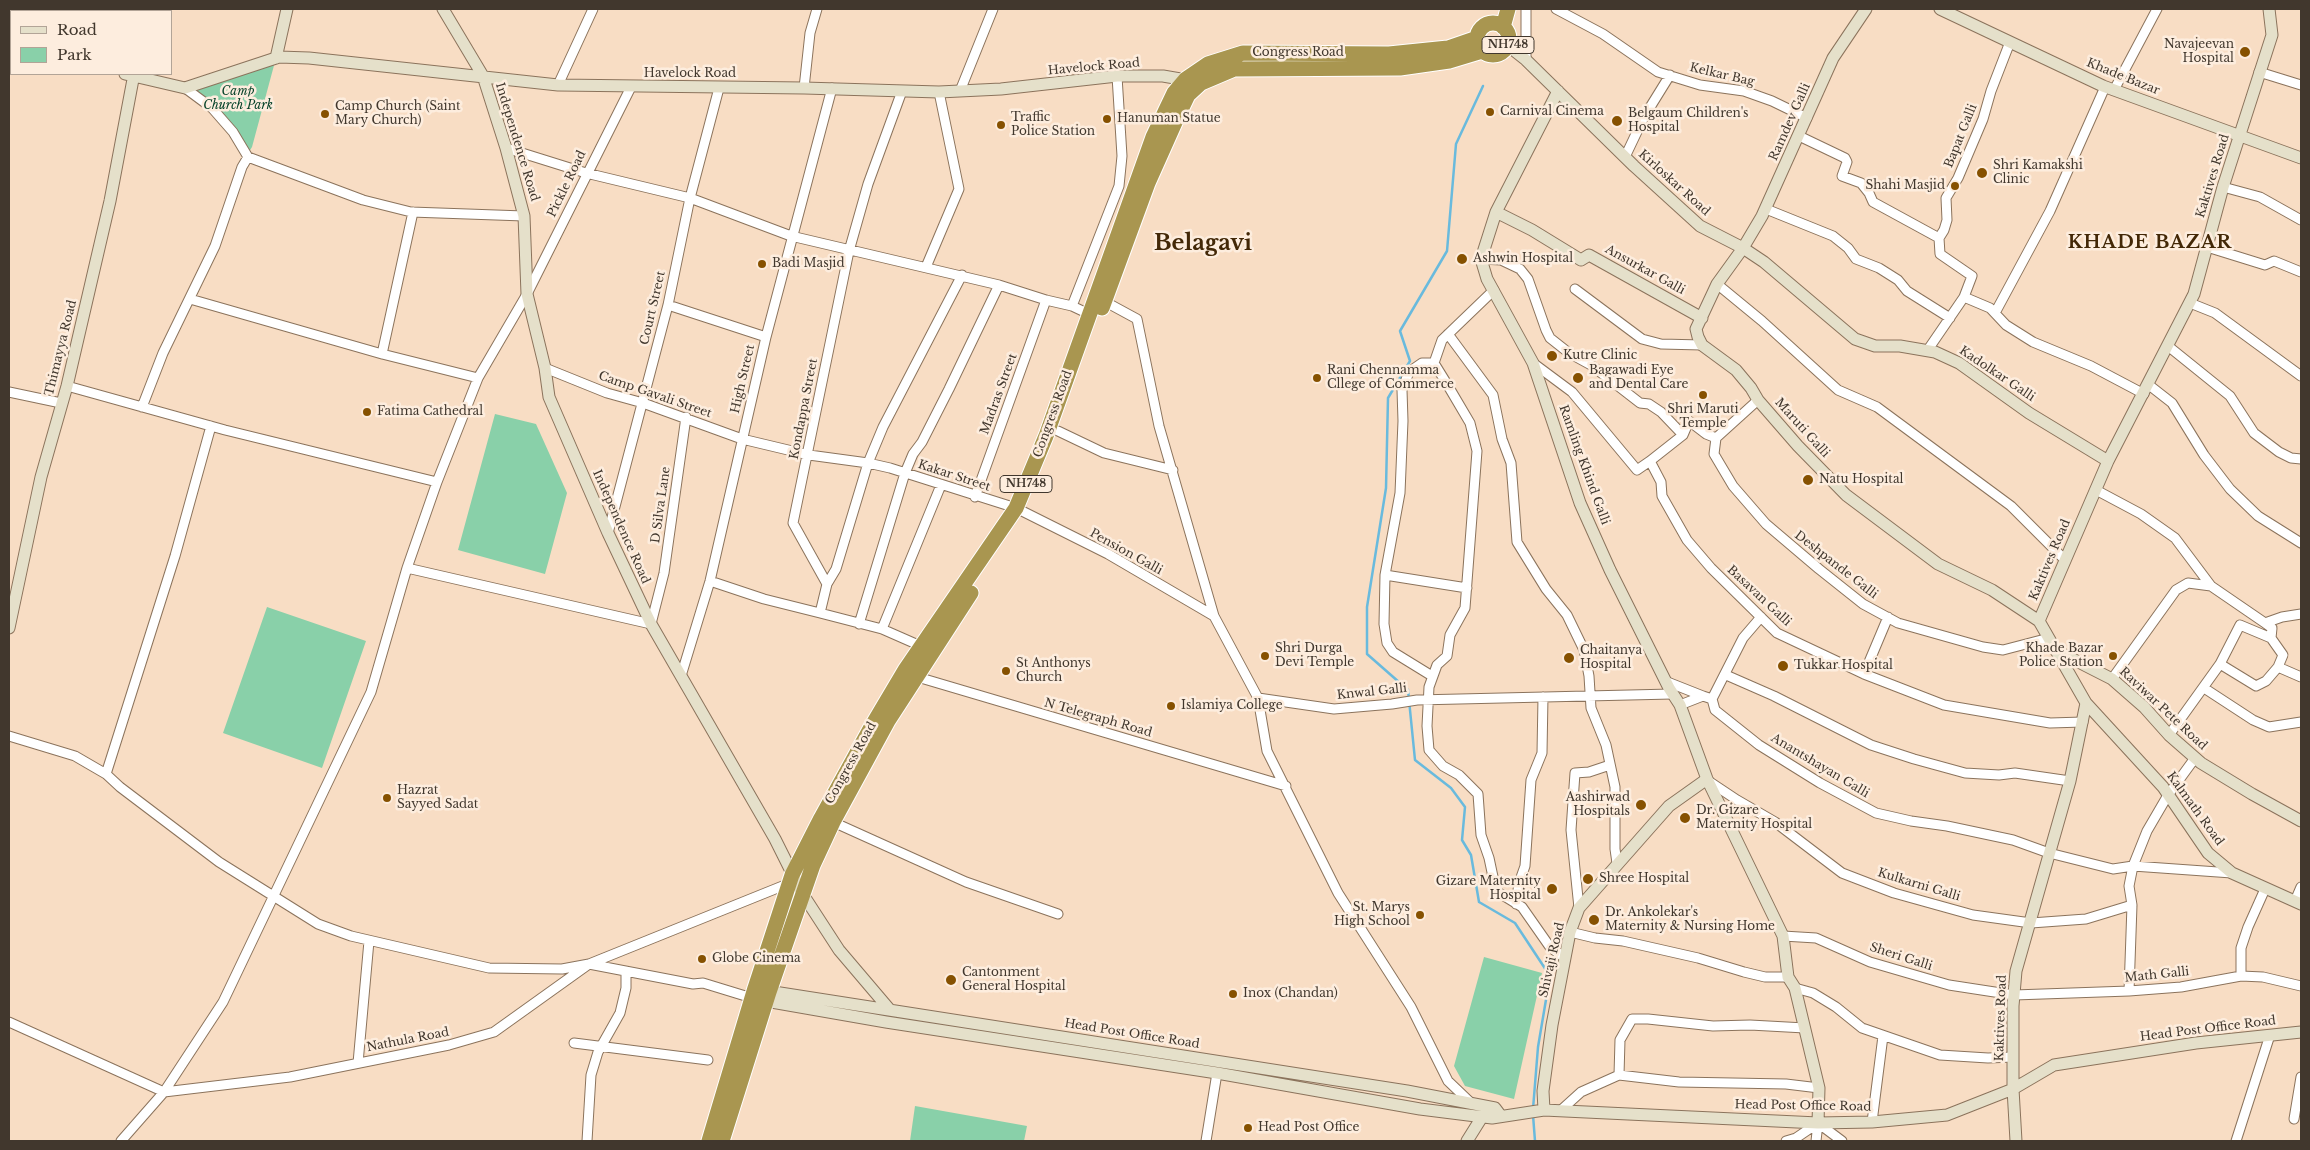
<!DOCTYPE html>
<style>
body{margin:0}
#map{position:relative;width:2310px;height:1150px;overflow:hidden;background:#f8ddc4;font-family:"Libre Baskerville",serif}
canvas{display:block}
.frame{position:absolute;inset:0;border:10px solid #41372d;pointer-events:none}
.legend{position:absolute;left:10px;top:10px;width:162px;height:65px;box-sizing:border-box;background:#fdedde;border:1px solid #b2a497;margin:0;padding:6px 9px;list-style:none;font-size:15px;color:#41372d}
.legend li{display:flex;align-items:center;gap:10px;height:25px}
.legend b{width:25px;border:1px solid #b2a497}
</style>
<div id="map">
<canvas width="2310" height="1150"></canvas>
<div class="frame"></div>
<ul class="legend">
<li><b style="height:6px;background:#e5e0ca"></b>Road</li>
<li><b style="height:14px;background:#89d0a9"></b>Park</li>
</ul>
</div>
<script>
const ctx = document.querySelector('canvas').getContext('2d');
ctx.lineJoin = 'round';
function fill(path, color) { ctx.fillStyle = color; ctx.fill(path, 'evenodd'); }
const poly = rows => new Path2D(rows.map(r => 'M' + r).join(''));
function stroke(path, color, width, dash) { ctx.strokeStyle = color; ctx.lineWidth = width; ctx.lineCap = dash ? 'butt' : 'round'; ctx.setLineDash(dash || []); ctx.stroke(path); }
function label(font, color, halo, rows, align = 'center') {
  ctx.font = font + ' "Libre Baskerville",serif'; ctx.lineWidth = 5; ctx.setLineDash([]); ctx.textBaseline = 'middle'; ctx.strokeStyle = halo; ctx.fillStyle = color; for (const [text, x, y, turn = 0] of rows) {
    ctx.save(); ctx.translate(x, y); ctx.rotate((+turn || 0) * Math.PI / 180); ctx.textAlign = isNaN(turn) ? turn : align; if (halo) ctx.strokeText(text, 0, 0); ctx.fillText(text, 0, 0); ctx.restore();
  }
}
fill(poly([
 [276,58,252,147,247,155,233,132,185,88],
 [495,414,536,424,567,493,545,574,458,550],
 [267,607,366,641,322,768,223,733],
 [1484,957,1542,973,1514,1099,1465,1086,1454,1066],
 [915,1106,1027,1126,1024,1141,910,1141]
]), '#89d0a9');
stroke(poly([
 [1483,86,1456,144,1447,251,1400,331,1410,361,1388,398,1386,488,1367,607,1367,654,1408,690,1415,760,1451,788,1465,807,1462,840,1471,855,1479,902,1515,923,1550,976,1538,1047,1533,1109],
 [1533,1115,1535,1141]
]), '#69badd', 2.5);
const street = poly([
 [1556,9,1603,34,1658,72,1700,85,1744,91,1772,101,1807,118],
 [49,11,49,9],
 [1526,60,1526,9],
 [2259,72,2301,85],
 [558,85,593,9],
 [804,88,810,33,817,9],
 [2114,90,2157,9],
 [902,91,868,184,849,251,793,523,827,584,820,613,882,629,923,647],
 [960,91,993,9],
 [1799,136,1845,158,1847,162,1842,176,1861,183,1869,193,1873,202,1939,238,1940,254,1972,276,1964,297],
 [506,148,586,173,690,198,791,236,999,285,1046,300,1072,306,1089,314],
 [248,157,363,200,411,212,524,216],
 [1625,157,1644,117,1670,75],
 [2223,187,2260,197,2301,220],
 [1766,209,1833,236,1848,248,1856,259,1879,268,1898,280,1907,291,1950,318],
 [1939,238,1944,230,1947,220,1946,198,1958,178,1983,119,1991,91,2010,42],
 [2207,247,2265,265,2274,261,2301,272],
 [1481,259,1501,260,1520,269,1528,279,1546,330,1550,338,1569,353,1591,365,1640,403,1649,404,1661,412,1683,435],
 [926,267,959,189,939,92],
 [1717,284,1762,321,1838,390,1877,407,2011,506,2065,560],
 [1575,289,1642,339,1661,344,1702,345],
 [190,299,382,354,413,212],
 [1102,300,1137,319,1159,426,1214,616,1258,698,1267,751,1338,893,1411,1007,1448,1081,1471,1103],
 [2190,303,2215,313,2301,376],
 [668,305,766,337],
 [1072,306,1119,186,1122,156,1117,76],
 [1995,313,2050,211,2105,87],
 [1448,334,1493,395,1502,439,1511,463,1517,542,1546,589,1567,615,1584,650,1589,676,1591,708,1606,745,1615,787,1615,849,1617,863],
 [2168,346,2230,396,2254,433,2279,452,2291,458,2301,459],
 [1927,351,1964,297,1990,308,2006,325,2033,342,2091,366,2144,394],
 [382,354,478,378],
 [1434,363,1442,340,1494,290],
 [1533,363,1572,392,1637,470,1650,461],
 [545,368,607,393,643,403,742,439,809,455,868,463,890,468,1016,508,1108,554,1214,616],
 [2149,385,2172,403,2204,455,2230,489,2258,516,2301,543],
 [67,386,225,430,437,482],
 [9,392,61,403],
 [1758,400,1716,438,1714,454,1733,486,1766,524,1819,569,1863,604,1898,623,1983,647,2003,650,2049,638],
 [142,407,163,353,215,246,242,167,248,157,233,132,212,108,185,88],
 [1058,431,1104,453,1173,470],
 [1716,438,1706,434,1689,421,1683,435,1650,461,1661,482,1662,496,1687,540,1711,568,1777,633,1864,674,1944,705,2050,723,2083,722],
 [2096,490,2141,514,2175,538,2211,586,2265,623,2282,617,2301,614],
 [975,497,1046,300],
 [608,533,668,305,690,198,719,88],
 [407,568,651,624,664,573,686,417],
 [1385,575,1467,588],
 [710,581,764,599,820,613],
 [827,584,836,569,868,463,883,427,962,275],
 [2265,623,2272,628,2271,638,2283,655,2278,667,2301,677],
 [859,624,905,473,913,454,922,442,949,389,999,285],
 [882,629,941,485],
 [2220,664,2240,625,2271,638],
 [1864,674,1888,617],
 [1726,675,1774,696,1871,745,1914,759,1965,773,1999,775,2015,773,2070,781],
 [681,676,710,581,766,337,832,88],
 [914,676,1286,786],
 [1432,676,1393,652,1387,643,1384,624,1385,575,1400,493,1403,421,1402,390,1409,372,1422,363,1434,363,1447,384,1470,423,1477,451,1465,608,1450,635,1447,656,1437,665,1429,687,1427,726,1429,750,1443,766,1459,775,1478,794,1481,835,1489,858,1496,891,1522,907,1550,947,1565,958],
 [2112,679,2176,590,2188,583,2211,586],
 [1665,681,1703,696],
 [2204,688,2253,720,2269,727,2301,722],
 [1258,698,1334,709,1392,704,1417,700,1672,694],
 [1712,699,1715,710,1759,745,1820,783,1876,813,1911,821,1947,826,2013,840,2049,853,2113,869,2133,866,2232,873],
 [1680,705,1703,696,1712,699,1743,638,1761,617],
 [2169,735,2220,664,2256,686,2266,681,2278,667],
 [9,736,75,756,106,774,120,787,219,862,318,924,351,936,489,968,562,969,589,964,693,984,703,983,752,998],
 [106,774,175,556,211,426],
 [1707,780,1737,800,1775,822,1842,873,1894,893,1973,915,2031,923,2086,919,2132,905,2129,886,2133,866,2147,831,2168,795,2195,758],
 [833,822,966,882,1058,914],
 [2295,901,2301,887],
 [1516,904,1519,883,1525,866,1531,780,1542,753,1543,697],
 [1579,908,1571,830,1575,773,1589,772,1610,765],
 [1570,932,1595,938,1623,941,1698,958,1744,972,1765,977,1788,977],
 [1783,936,1816,938,1870,962,1949,985,2014,995,2129,991,2181,987,2241,976,2263,977,2301,986],
 [2241,976,2241,948,2248,927,2265,889],
 [1795,988,1813,993,1836,1007,1862,1028,1940,1055,1988,1058,2013,1057],
 [2129,991,2132,905],
 [9,1022,164,1092,290,1077,449,1045,494,1032,589,964,790,883],
 [1805,1028,1750,1025,1713,1026,1648,1019,1632,1019,1620,1040,1619,1075,1679,1082,1786,1084,1819,1088],
 [574,1043,708,1060],
 [358,1063,369,941],
 [1560,1111,1581,1092,1619,1075],
 [2294,1119,2301,1077],
 [1872,1122,1883,1036],
 [1818,1123,1842,1141],
 [121,1141,164,1092,223,1002,371,692,407,568,437,482,478,378,527,294,631,87],
 [587,1141,591,1075,598,1052,620,1013,626,988,626,971],
 [1206,1141,1217,1073],
 [1786,1141,1796,1138,1818,1123],
 [1816,1141,1818,1123],
 [2236,1141,2270,1035]
]);
const secondary = poly([
 [443,9,483,76,506,148,524,216,527,294,545,368,549,397,608,533,651,624,775,839,802,893,839,950,890,1010],
 [1866,9,1833,58,1762,216,1743,248,1717,284,1696,329,1698,337,1702,345,1736,370,1751,388,1758,400,1798,446,1846,495,1938,564,1992,590,2039,621],
 [1940,9,2103,86,2301,158],
 [148,11,149,9],
 [9,44,11,45],
 [1507,45,1526,60,1634,166,1700,226,1743,248,1764,262,1855,339,1875,346,1900,346,1935,352,1959,363,2029,413,2108,461],
 [276,58,287,9],
 [125,74,185,88,279,57,309,58,558,85,804,88,939,92,1001,89,1117,76,1163,76,1192,81],
 [1558,91,1496,212,1481,259,1487,279,1533,363,1580,503,1610,570,1669,688,1680,705,1707,779,1783,936,1788,977,1795,988,1819,1088,1818,1123],
 [1496,212,1532,230,1581,260,1589,255,1702,318],
 [9,628,41,477,67,386,110,201,134,74],
 [2057,651,2112,679,2144,707,2169,735,2201,763,2252,794,2301,821],
 [2086,703,2163,787,2208,853,2232,873,2301,904],
 [761,990,1407,1091,1495,1108,1501,1116],
 [760,1000,886,1022,1217,1073,1420,1109,1492,1118,1544,1110,1818,1123,1872,1122,1947,1115,2013,1089,2054,1065,2196,1043,2301,1032],
 [1544,1110,1543,1091,1552,1025,1570,932,1579,908,1669,806,1707,779],
 [1467,1141,1482,1117],
 [2016,1141,2013,1089,2013,1006,2016,971,2070,781,2086,703,2039,621,2108,461,2194,294,2223,187,2272,35,2269,9]
]);
const highway = poly([
 '1477 39a16 16 0 1 1 32 0a16 16 0 1 1-32 0Z',
 [1503,27,1508,9],
 [1102,308,1148,183,1177,118,1188,95,1201,83,1234,69,1400,68,1449,61,1482,51],
 [709,1141,755,988,792,875,821,818,870,729,905,670,1016,508,1046,436,1153,137,1174,93,1186,79,1208,64,1243,53,1389,54,1448,48,1477,38],
 [722,1141,769,992,813,865,833,822,888,721,971,593]
]);
stroke(street, '#8b735c', 11);
stroke(secondary, '#8b735c', 13);
stroke(highway, '#fff', 17);
stroke(street, '#fff', 9);
stroke(secondary, '#e5e0ca', 11);
stroke(highway, '#a99650', 15);
for (const [x, y, r, color] of [
 [2245,52,6,"#865100"],
 [1490,112,5,"#865100"],
 [325,114,5,"#865100"],
 [1107,119,5,"#865100"],
 [1617,121,6,"#865100"],
 [1001,125,5,"#865100"],
 [1982,173,6,"#865100"],
 [1955,186,5,"#865100"],
 [1462,259,6,"#865100"],
 [762,264,5,"#865100"],
 [1552,356,6,"#865100"],
 [1317,378,5,"#865100"],
 [1578,378,6,"#865100"],
 [1703,395,5,"#865100"],
 [367,412,5,"#865100"],
 [1808,480,6,"#865100"],
 [1265,656,5,"#865100"],
 [2113,656,5,"#865100"],
 [1569,658,6,"#865100"],
 [1783,666,6,"#865100"],
 [1006,671,5,"#865100"],
 [1171,706,5,"#865100"],
 [387,798,5,"#865100"],
 [1641,805,6,"#865100"],
 [1685,818,6,"#865100"],
 [1588,879,6,"#865100"],
 [1552,889,6,"#865100"],
 [1420,915,5,"#865100"],
 [1594,920,6,"#865100"],
 [702,959,5,"#865100"],
 [951,980,6,"#865100"],
 [1233,994,5,"#865100"],
 [1248,1128,5,"#865100"]
]) { const dot = new Path2D(); dot.arc(x, y, r, 0, 2 * Math.PI); ctx.fillStyle = color; ctx.fill(dot); stroke(dot, '#fdedde', 2); }
for (const [x, y, w] of [
 [1508,45,52],
 [1026,484,52]
]) { const box = new Path2D(); box.roundRect(x - w / 2, y - 8.5, w, 17, 4); ctx.fillStyle = '#fdedde'; ctx.fill(box); stroke(box, '#41372d', 1); }
label('bold 11px', '#41372d', null, [
 ["NH748",1508,45],
 ["NH748",1026,484]
]);
label('12px', '#41372d', '#fdedde', [
 ["Navajeevan",2234,45,"right"],
 ["Hospital",2234,59,"right"],
 ["Camp Church (Saint",335,107],
 ["Mary Church)",335,121],
 ["Carnival Cinema",1500,112],
 ["Belgaum Children's",1628,114],
 ["Hospital",1628,128],
 ["Traffic",1011,118],
 ["Police Station",1011,132],
 ["Hanuman Statue",1117,119],
 ["Shri Kamakshi",1993,166],
 ["Clinic",1993,180],
 ["Shahi Masjid",1945,186,"right"],
 ["Ashwin Hospital",1473,259],
 ["Badi Masjid",772,264],
 ["Kutre Clinic",1563,356],
 ["Rani Chennamma",1327,371],
 ["Cllege of Commerce",1327,385],
 ["Bagawadi Eye",1589,371],
 ["and Dental Care",1589,385],
 ["Shri Maruti",1703,410,"center"],
 ["Temple",1703,424,"center"],
 ["Fatima Cathedral",377,412],
 ["Natu Hospital",1819,480],
 ["Shri Durga",1275,649],
 ["Devi Temple",1275,663],
 ["Khade Bazar",2103,649,"right"],
 ["Police Station",2103,663,"right"],
 ["Chaitanya",1580,651],
 ["Hospital",1580,665],
 ["St Anthonys",1016,664],
 ["Church",1016,678],
 ["Tukkar Hospital",1794,666],
 ["Islamiya College",1181,706],
 ["Hazrat",397,791],
 ["Sayyed Sadat",397,805],
 ["Aashirwad",1630,798,"right"],
 ["Hospitals",1630,812,"right"],
 ["Dr. Gizare",1696,811],
 ["Maternity Hospital",1696,825],
 ["Shree Hospital",1599,879],
 ["Gizare Maternity",1541,882,"right"],
 ["Hospital",1541,896,"right"],
 ["St. Marys",1410,908,"right"],
 ["High School",1410,922,"right"],
 ["Dr. Ankolekar's",1605,913],
 ["Maternity & Nursing Home",1605,927],
 ["Globe Cinema",712,959],
 ["Cantonment",962,973],
 ["General Hospital",962,987],
 ["Inox (Chandan)",1243,994],
 ["Head Post Office",1258,1128]
], 'left');
label('12px', '#41372d', '#fdedde', [
 ["Congress Road",1298,53],
 ["Havelock Road",1094,67,-5],
 ["Havelock Road",690,74],
 ["Kelkar Bag",1722,75,13],
 ["Khade Bazar",2123,77,22],
 ["Ramdev Galli",1790,122,-66],
 ["Bapat Galli",1961,136,-68],
 ["Independence Road",517,142,73],
 ["Kaktives Road",2213,176,-73],
 ["Kirloskar Road",1674,183,42],
 ["Pickle Road",567,184,-64],
 ["Ansurkar Galli",1645,270,29],
 ["Court Street",653,308,-77],
 ["Thimayya Road",61,348,-76],
 ["Kadolkar Galli",1997,374,34],
 ["High Street",743,379,-77],
 ["Madras Street",999,394,-70],
 ["Camp Gavali Street",655,395,19],
 ["Kondappa Street",804,409,-79],
 ["Congress Road",1053,414,-70],
 ["Maruti Galli",1802,428,48],
 ["Ramling Khind Galli",1584,465,70],
 ["Kakar Street",954,476,18],
 ["D Silva Lane",661,505,-82],
 ["Independence Road",621,527,66],
 ["Pension Galli",1126,552,29],
 ["Kaktives Road",2050,560,-67],
 ["Deshpande Galli",1836,565,38],
 ["Basavan Galli",1759,596,43],
 ["Knwal Galli",1372,692,-6],
 ["Raviwar Pete Road",2163,709,43],
 ["N Telegraph Road",1098,718,16],
 ["Congress Road",851,763,-61],
 ["Anantshayan Galli",1820,766,31],
 ["Kalmath Road",2195,809,54],
 ["Kulkarni Galli",1919,885,17],
 ["Sheri Galli",1901,957,18],
 ["Shivaji Road",1552,960,-77],
 ["Math Galli",2157,975,-6],
 ["Kaktives Road",2001,1018,-88],
 ["Head Post Office Road",2208,1029,-7],
 ["Head Post Office Road",1132,1034,9],
 ["Nathula Road",408,1040,-11],
 ["Head Post Office Road",1803,1106,1]
]);
label('italic 12px', '#08442b', '#fdedde', [
 ["Camp",238,92],
 ["Church Park",238,106]
]);
ctx.letterSpacing = '1px';
label('bold 18px', '#432807', '#fdedde', [
 ["KHADE BAZAR",2150,243]
]);
ctx.letterSpacing = '0px';
label('bold 22px', '#432807', '#fdedde', [
 ["Belagavi",1203,244]
]);
</script>
